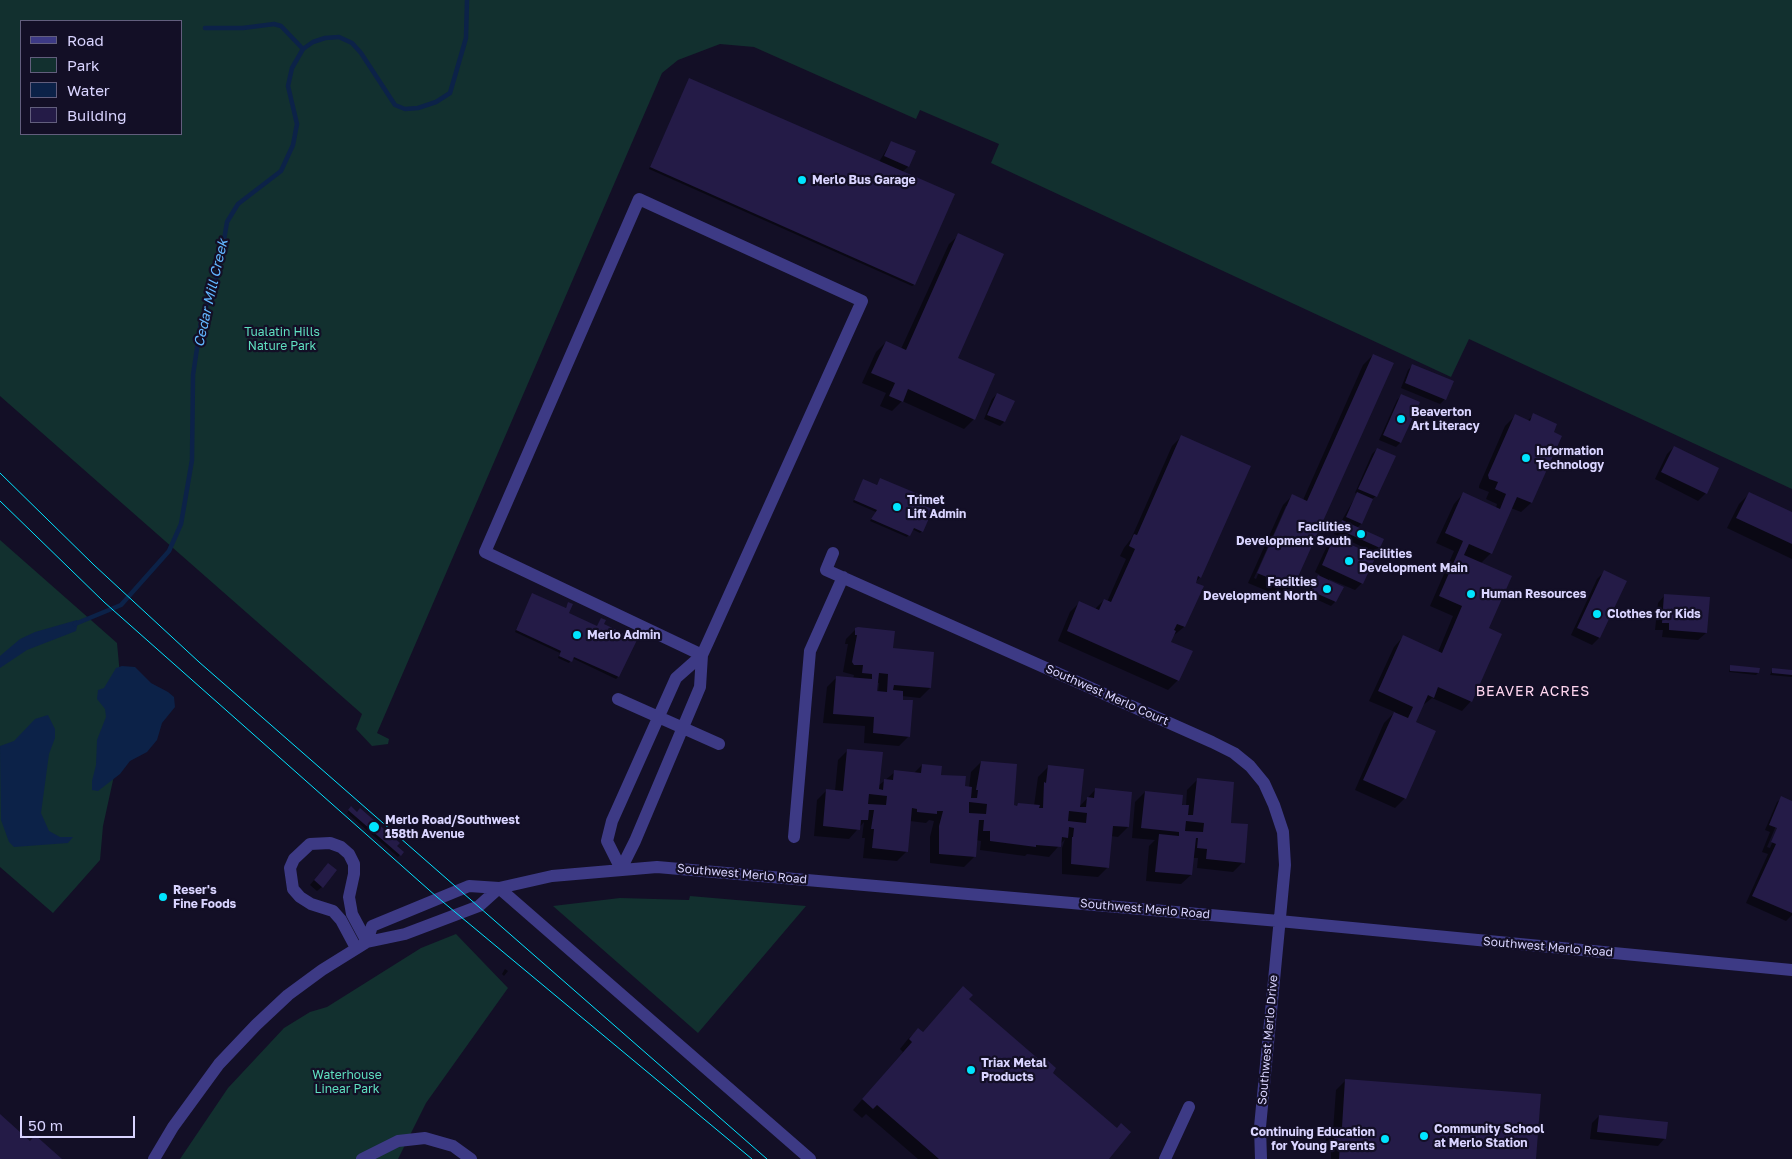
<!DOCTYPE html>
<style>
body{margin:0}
#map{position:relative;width:1792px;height:1159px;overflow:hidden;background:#130f26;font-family:"Golos Text",sans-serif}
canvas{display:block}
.legend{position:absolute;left:20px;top:20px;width:162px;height:115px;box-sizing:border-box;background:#130f26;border:1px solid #625e7d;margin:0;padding:6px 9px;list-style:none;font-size:15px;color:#d9d4ff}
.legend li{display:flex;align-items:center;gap:10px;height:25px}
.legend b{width:25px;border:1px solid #625e7d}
.scale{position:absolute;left:20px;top:1116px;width:115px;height:22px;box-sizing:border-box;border:2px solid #d9d4ff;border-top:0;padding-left:6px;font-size:15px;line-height:18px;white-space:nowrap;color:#d9d4ff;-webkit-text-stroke:4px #130f26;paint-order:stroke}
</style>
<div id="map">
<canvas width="1792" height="1159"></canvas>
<ul class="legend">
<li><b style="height:6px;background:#3d3a85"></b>Road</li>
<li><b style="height:14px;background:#12302f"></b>Park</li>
<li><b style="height:14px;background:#0c2248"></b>Water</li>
<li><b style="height:14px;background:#241b47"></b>Building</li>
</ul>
<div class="scale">50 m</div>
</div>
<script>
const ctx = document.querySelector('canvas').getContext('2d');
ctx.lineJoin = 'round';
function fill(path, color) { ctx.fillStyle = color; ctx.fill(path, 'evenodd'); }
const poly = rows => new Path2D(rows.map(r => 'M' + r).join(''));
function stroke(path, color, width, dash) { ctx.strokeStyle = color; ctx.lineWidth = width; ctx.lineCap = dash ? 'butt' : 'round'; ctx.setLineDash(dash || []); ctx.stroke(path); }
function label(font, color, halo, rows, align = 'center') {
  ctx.font = font + ' "Golos Text",sans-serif'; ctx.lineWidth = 4.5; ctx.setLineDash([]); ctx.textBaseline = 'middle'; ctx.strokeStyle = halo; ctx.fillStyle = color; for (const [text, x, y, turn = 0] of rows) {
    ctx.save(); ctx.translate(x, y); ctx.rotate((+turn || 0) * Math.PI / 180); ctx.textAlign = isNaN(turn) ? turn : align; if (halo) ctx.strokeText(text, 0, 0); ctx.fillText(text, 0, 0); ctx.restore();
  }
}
fill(poly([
 [0,0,1792,0,1792,489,1469,339,1451,377,991,163,999,144,920,110,916,119,754,47,720,44,678,60,662,73,377,733,389,739,388,744,372,746,356,729,362,714,0,396],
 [181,21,181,134,21,134,21,21],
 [0,540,117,643,120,675,117,762,103,826,100,860,53,913,0,867],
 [690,896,806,906,698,1033,553,906,620,898,689,900],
 [456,934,508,988,426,1103,398,1159,180,1159,228,1088,284,1028,310,1012,327,1007,421,948]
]), '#12302f');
fill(poly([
 [77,620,78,622,76,631,27,650,0,668,0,656,20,639,35,632],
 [122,666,135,667,151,683,168,692,174,697,175,707,162,723,157,740,147,752,130,761,120,774,98,791,92,790,92,781,96,765,97,740,106,717,105,709,97,699,98,690,104,688,116,668],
 [48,715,55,729,55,738,49,754,41,813,49,831,60,837,73,837,68,843,14,847,9,842,1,820,0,746,14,741,35,719]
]), '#0c2248');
fill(poly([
 [688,82,879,162,891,142,914,152,908,167,902,172,954,195,914,285,912,286,649,169],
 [959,235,956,358,974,419,964,429,902,401,892,411,880,406,886,393,862,383,876,352,886,342,901,349,949,244],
 [1373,355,1392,364,1292,588,1282,597,1248,583,1283,505,1292,496,1303,500,1363,365],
 [1286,506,1288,506,1256,579,1254,578],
 [1413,365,1445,399,1440,404,1401,388,1408,370],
 [997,394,1004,422,1000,426,984,419,992,399],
 [1401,396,1400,443,1396,447,1379,440,1397,400],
 [1534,415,1531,503,1521,512,1511,508,1491,553,1480,564,1488,629,1471,701,1462,711,1432,698,1422,706,1415,722,1405,798,1395,808,1355,790,1384,723,1395,712,1369,701,1394,647,1403,637,1438,652,1453,616,1430,606,1454,551,1436,543,1454,504,1463,494,1496,508,1497,504,1486,499,1489,492,1479,488,1479,486,1505,426,1515,416,1527,421],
 [1182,436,1200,577,1194,584,1184,627,1173,636,1170,642,1178,680,1168,690,1058,641,1070,612,1080,602,1095,609,1104,600,1107,602,1126,559,1120,556,1124,548,1131,539,1172,446],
 [1674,447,1718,468,1706,493,1698,501,1655,479,1667,454],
 [1377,449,1376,496,1371,500,1361,524,1357,528,1379,547,1374,552,1334,534,1357,494,1355,493,1372,454],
 [880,479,918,504,922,531,920,533,912,529,907,537,870,521,876,512,853,502,863,480,876,486],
 [1749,494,1792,514,1792,559,1727,528,1739,504],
 [1335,539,1362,583,1355,590,1329,579,1335,602,1331,606,1307,595,1314,581,1320,575,1315,572,1327,546],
 [1604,572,1625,582,1599,638,1592,645,1571,635,1597,579],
 [532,594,565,609,568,604,567,613,597,627,602,625,618,677,616,679,572,658,569,663,558,658,560,653,515,632],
 [1665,595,1706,633,1698,640,1662,637,1663,630,1655,630,1658,603],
 [856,629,892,649,930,688,920,698,902,696,909,736,899,746,864,743,865,726,823,723,827,687,837,677,853,679,854,675,843,672,848,644,845,644,846,639],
 [876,683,879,683,878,692,875,692],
 [1731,666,1758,669,1758,673,1756,675,1729,672],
 [1773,669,1792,671,1792,677,1770,675],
 [848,750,878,786,895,772,914,773,922,765,939,776,969,788,971,772,981,762,1012,806,1016,807,1018,804,1034,806,1038,777,1048,767,1079,807,1095,790,1128,827,1118,837,1111,836,1108,867,1098,877,1062,874,1062,848,1065,839,1049,857,1027,854,1025,856,980,850,981,841,976,840,974,857,964,867,930,863,930,837,934,821,929,820,926,823,910,821,907,851,897,861,863,858,865,838,862,838,864,822,849,839,814,836,817,800,827,790,835,791,838,760],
 [1197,780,1229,824,1243,862,1233,872,1197,868,1198,858,1193,858,1191,875,1181,884,1146,881,1149,846,1155,840,1132,838,1135,802,1145,792,1186,806,1187,790],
 [1782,798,1792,802,1792,915,1786,921,1746,903,1768,854,1762,852,1770,832,1765,830,1777,802],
 [1781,814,1784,814,1770,848,1767,847],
 [349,810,396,847,402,852,398,857,347,813],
 [323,869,322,887,317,891,310,885],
 [505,969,508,971,504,976,502,974],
 [963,988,968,999,1051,1073,1107,1159,918,1159,866,1114,862,1118,853,1110,903,1052,900,1049,908,1039,918,1030,922,1033],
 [1346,1080,1535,1159,1331,1159,1331,1151,1325,1151,1326,1138,1333,1131,1336,1090],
 [1599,1116,1665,1138,1658,1146,1590,1139,1592,1123]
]), '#0007');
stroke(poly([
 [205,28,243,28,274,24,281,26,303,49],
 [75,624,121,605,169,551,181,524,192,460,193,375,201,322,219,270,227,222,238,204,281,171,293,145,297,124,288,86,292,68,303,49,313,42,325,38,339,37,352,43,361,53,395,105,405,109,418,108,436,102,450,93,466,38,467,0]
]), '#0c2248', 4.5);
fill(poly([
 [689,78,955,194,915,285,650,167],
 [891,141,916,151,909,167,884,156],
 [958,233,1004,254,958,358,995,374,975,420,908,389,903,402,889,396,895,383,871,373,886,341,906,350],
 [1373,354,1394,363,1293,588,1257,573,1292,494,1307,501],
 [1412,364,1454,381,1446,400,1405,383],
 [997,393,1015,401,1005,422,987,415],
 [1401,394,1420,402,1401,443,1383,435],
 [1533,413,1557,424,1554,432,1562,436,1532,503,1517,497,1492,554,1469,544,1464,555,1512,576,1489,628,1502,634,1472,702,1438,687,1434,698,1428,695,1416,722,1436,731,1406,799,1363,780,1394,712,1408,718,1413,707,1378,691,1403,635,1442,653,1462,606,1439,596,1463,541,1445,533,1463,492,1500,509,1506,494,1495,489,1498,482,1489,479,1488,475,1515,414,1530,421],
 [1181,435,1251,466,1201,578,1198,576,1196,583,1204,586,1185,627,1177,624,1174,630,1176,631,1171,642,1193,651,1179,681,1067,631,1079,601,1099,610,1104,599,1111,602,1135,549,1129,546,1133,536,1134,534,1137,535],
 [1674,446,1719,468,1707,494,1661,472],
 [1377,448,1396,456,1377,497,1358,489],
 [880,478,923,496,919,504,933,509,923,532,914,528,910,536,871,519,877,510,854,500,863,479,877,485],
 [1357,492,1373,499,1362,524,1346,517],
 [1749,492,1792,512,1792,544,1736,518],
 [1342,520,1384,539,1380,548,1338,529],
 [1334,537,1376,556,1363,584,1322,565],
 [1604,570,1627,581,1600,638,1577,628],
 [1318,575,1344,587,1336,602,1311,591],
 [532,593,566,608,568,602,573,604,569,613,597,626,601,618,606,620,604,624,637,640,619,677,574,657,572,662,559,656,561,651,516,630],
 [1664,594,1710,597,1707,633,1669,630,1669,623,1662,623],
 [858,627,895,631,893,648,934,652,931,688,894,685,893,690,903,691,903,700,913,700,910,737,873,733,874,717,833,714,836,676,872,679,872,674,862,673,863,665,854,665,852,662,857,635,855,635,855,628],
 [879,673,888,674,887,692,877,691],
 [1730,665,1760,668,1759,673,1730,671],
 [1772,668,1792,670,1792,675,1772,673],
 [847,749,883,752,879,789,883,790,884,779,893,780,894,770,921,773,922,764,942,766,941,775,966,776,965,786,972,787,971,798,977,798,978,790,976,790,981,761,1017,764,1014,805,1017,806,1018,803,1040,805,1039,808,1043,808,1044,782,1046,783,1048,765,1084,769,1080,807,1086,807,1087,797,1094,798,1095,788,1132,792,1129,827,1113,826,1109,868,1071,864,1072,837,1073,837,1074,828,1069,827,1068,838,1062,837,1061,847,1036,845,1036,847,990,841,990,831,983,831,984,820,979,820,976,857,939,854,939,826,943,811,937,811,937,814,917,812,917,809,912,808,908,852,872,848,874,829,871,829,874,810,869,810,868,820,861,820,860,830,823,826,826,789,843,791],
 [869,794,887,796,886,805,868,804],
 [969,802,987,804,986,814,969,813],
 [1069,811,1087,813,1086,823,1068,821],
 [1197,778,1234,782,1231,823,1248,824,1245,863,1206,859,1207,849,1197,848,1198,838,1196,838,1192,875,1155,872,1159,834,1179,836,1179,832,1141,828,1145,791,1183,795,1182,805,1189,805,1188,815,1193,815],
 [1186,821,1204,823,1203,832,1185,831],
 [1781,796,1792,801,1792,913,1752,896,1776,844,1771,842,1777,828,1769,825],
 [351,806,357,812,360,808,400,843,397,846,404,852,401,856,348,810],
 [328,863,337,870,323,888,314,880],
 [963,986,973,995,969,999,1043,1063,1046,1059,1056,1068,1053,1073,1117,1128,1121,1123,1131,1132,1109,1159,939,1159,877,1105,873,1109,862,1099,912,1042,909,1039,918,1028,923,1032],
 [1345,1079,1541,1094,1536,1159,1339,1159,1340,1142,1334,1141,1335,1127,1342,1127],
 [0,1114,30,1141,35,1135,62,1159,0,1159],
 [1599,1115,1668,1122,1666,1139,1597,1132]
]), '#241b47');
stroke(poly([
 [833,553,826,570,1212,742,1234,753,1250,766,1264,783,1274,805,1283,832,1285,865,1260,1127,1261,1159],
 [618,699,719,744],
 [794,837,810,651,843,577],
 [621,869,635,841,700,687,702,655,708,642,862,301,639,199,485,552,702,655],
 [621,869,607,841,612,821,676,678,702,655],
 [499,888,810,1159],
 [367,942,372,926,469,886,499,888,552,876,657,867,1279,921,1792,970],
 [356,948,341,920,333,911,311,904,300,897,293,889,290,868,294,859,310,844,330,843,341,847,349,854,354,864,354,874,349,897,352,914,367,942],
 [154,1159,173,1127,219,1064,256,1025,288,995,322,970,367,942,405,934,479,906,499,888],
 [362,1159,398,1141,425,1138,453,1146,471,1159],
 [1165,1159,1189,1107]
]), '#3d3a85', 12);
stroke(poly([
 [0,473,94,565,199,662,767,1159],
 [0,501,104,602,437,897,752,1159]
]), '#00e5ff', 1);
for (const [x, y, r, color] of [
 [802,180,5,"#00e5ff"],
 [1401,419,5,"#00e5ff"],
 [1526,458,5,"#00e5ff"],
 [897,507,5,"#00e5ff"],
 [1361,534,5,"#00e5ff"],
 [1349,561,5,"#00e5ff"],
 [1327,589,5,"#00e5ff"],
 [1471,594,5,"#00e5ff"],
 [1597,614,5,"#00e5ff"],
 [577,635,5,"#00e5ff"],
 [374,827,6,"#00e5ff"],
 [163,897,5,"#00e5ff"],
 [971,1070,5,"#00e5ff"],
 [1424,1136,5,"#00e5ff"],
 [1385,1139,5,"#00e5ff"]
]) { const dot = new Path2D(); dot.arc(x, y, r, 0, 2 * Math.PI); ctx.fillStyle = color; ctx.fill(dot); stroke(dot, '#130f26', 2); }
label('bold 12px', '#d9d4ff', '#130f26', [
 ["Merlo Bus Garage",812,180],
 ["Beaverton",1411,412],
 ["Art Literacy",1411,426],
 ["Information",1536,451],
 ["Technology",1536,465],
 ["Trimet",907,500],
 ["Lift Admin",907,514],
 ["Facilities",1351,527,"right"],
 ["Development South",1351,541,"right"],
 ["Facilities",1359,554],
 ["Development Main",1359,568],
 ["Facilties",1317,582,"right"],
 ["Development North",1317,596,"right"],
 ["Human Resources",1481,594],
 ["Clothes for Kids",1607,614],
 ["Merlo Admin",587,635],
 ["Merlo Road/Southwest",385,820],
 ["158th Avenue",385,834],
 ["Reser's",173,890],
 ["Fine Foods",173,904],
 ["Triax Metal",981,1063],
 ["Products",981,1077],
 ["Community School",1434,1129],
 ["at Merlo Station",1434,1143],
 ["Continuing Education",1375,1132,"right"],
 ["for Young Parents",1375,1146,"right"]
], 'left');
label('12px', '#5fe0c0', '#130f26', [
 ["Tualatin Hills",282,332],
 ["Nature Park",282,346],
 ["Waterhouse",347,1075],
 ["Linear Park",347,1089]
]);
label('12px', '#d9d4ff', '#130f26', [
 ["Southwest Merlo Court",1107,695,24],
 ["Southwest Merlo Road",742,874,5],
 ["Southwest Merlo Road",1145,909,5],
 ["Southwest Merlo Road",1548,947,5],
 ["Southwest Merlo Drive",1268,1040,-85]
]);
label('italic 14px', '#62b6ff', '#130f26', [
 ["Cedar Mill Creek",211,293,-77]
]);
ctx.letterSpacing = '1px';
label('14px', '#ffd6f0', '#130f26', [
 ["BEAVER ACRES",1533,692]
]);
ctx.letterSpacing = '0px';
</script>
